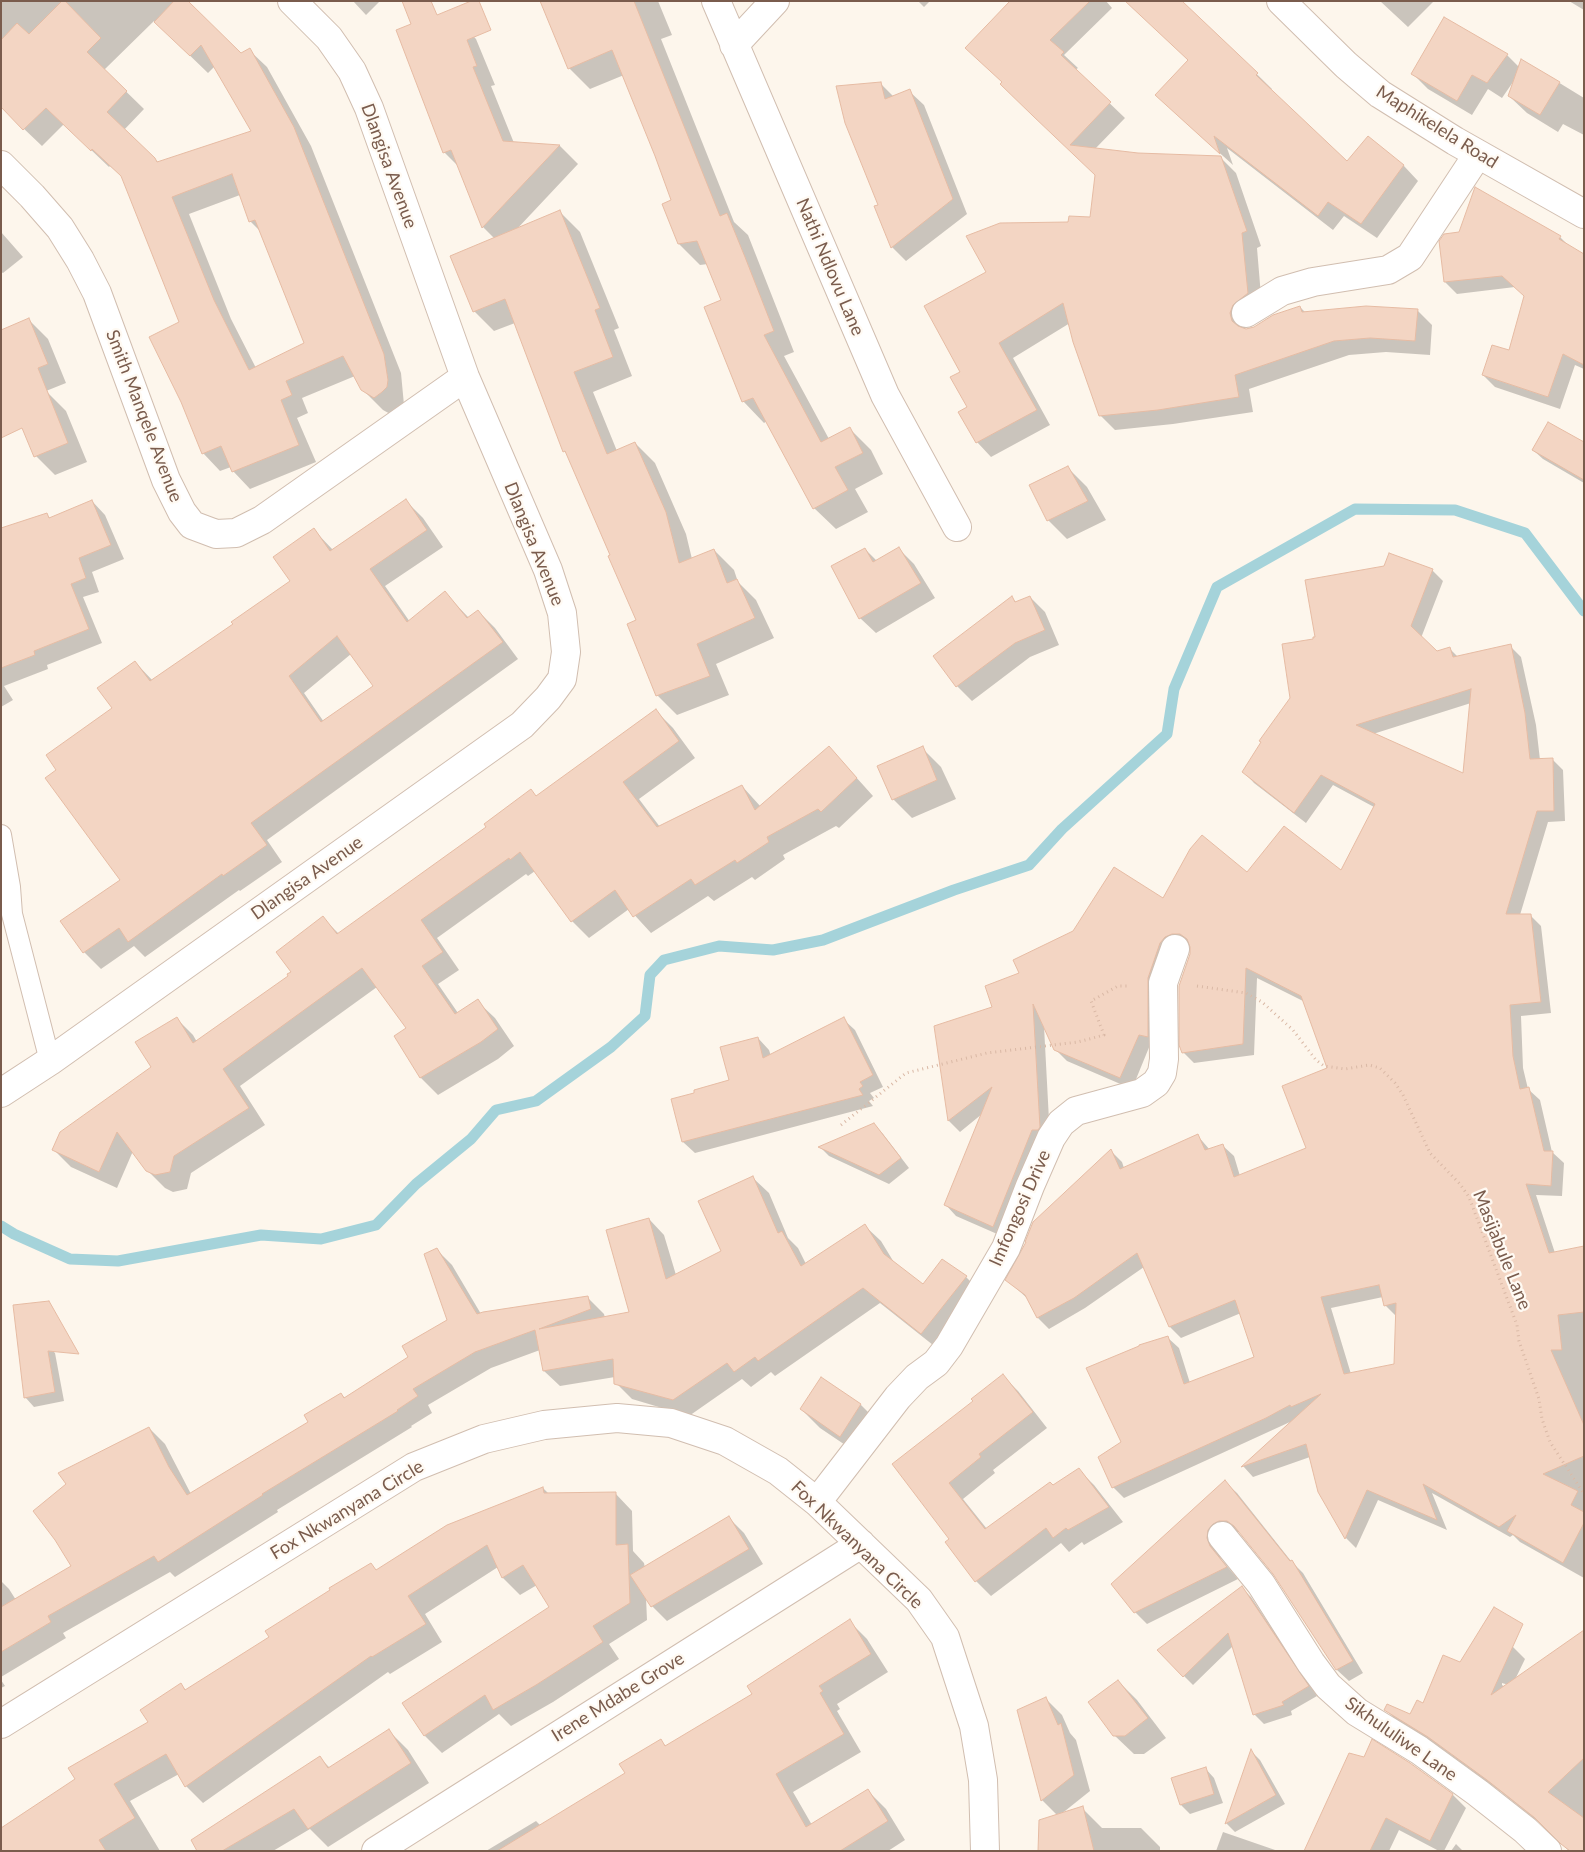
<!DOCTYPE html>
<style>
body{margin:0}
#map{position:relative;width:1585px;height:1852px;overflow:hidden;background:#fdf6ec;font-family:Lato,sans-serif}
canvas{display:block}
.frame{position:absolute;inset:0;border:2px solid #7a5c4d;pointer-events:none}
</style>
<div id="map">
<canvas width="1585" height="1852"></canvas>
<div class="frame"></div>
</div>
<script>
const ctx = document.querySelector('canvas').getContext('2d');
ctx.lineJoin = 'round';
function fill(path, color) { ctx.fillStyle = color; ctx.fill(path, 'evenodd'); }
const poly = rows => new Path2D(rows.map(r => 'M' + r).join(''));
function stroke(path, color, width, dash) { ctx.strokeStyle = color; ctx.lineWidth = width; ctx.lineCap = dash ? 'butt' : 'round'; ctx.setLineDash(dash || []); ctx.stroke(path); }
function label(font, color, halo, rows, align = 'center') {
  ctx.font = font + ' Lato,sans-serif'; ctx.lineWidth = 4.5; ctx.setLineDash([]); ctx.textBaseline = 'middle'; ctx.strokeStyle = halo; ctx.fillStyle = color; for (const [text, x, y, turn = 0] of rows) {
    ctx.save(); ctx.translate(x, y); ctx.rotate((+turn || 0) * Math.PI / 180); ctx.textAlign = isNaN(turn) ? turn : align; if (halo) ctx.strokeText(text, 0, 0); ctx.fillText(text, 0, 0); ctx.restore();
  }
}
fill(poly([
 [1,1,187,1,241,54,249,50,267,67,311,146,401,373,404,405,392,415,383,410,362,389,355,376,302,398,308,413,297,418,316,462,250,489,233,471,231,467,220,471,203,453,181,323,123,177,110,166,109,167,64,124,42,146,1,107],
 [154,21,208,73,215,66,253,131,159,163,124,130,144,109,104,70],
 [240,195,250,221,262,233,306,343,256,368,231,319,189,214],
 [353,1,380,1,366,15],
 [541,1,658,1,672,35,661,39,734,222,748,235,794,352,784,356,829,439,850,429,871,450,883,474,855,489,868,512,836,529,814,508,767,421,764,423,743,401,723,301,708,264,700,265,679,244,673,201,624,75,590,89,569,68],
 [918,1,930,1,924,7],
 [1012,1,1106,1,1112,8,1064,55,1078,68,1075,70,1125,118,1095,149,1138,154,1221,158,1236,173,1261,246,1257,248,1262,308,1247,320,1245,330,1254,328,1300,307,1306,313,1417,310,1432,325,1430,355,1386,352,1349,355,1249,389,1253,412,1173,424,1115,430,1100,415,1070,323,1013,358,1050,425,991,457,977,442,961,372,987,273,1070,223,1091,218,1096,175,1016,98],
 [1380,1,1432,1,1433,2,1408,27],
 [1569,1,1584,1,1584,10],
 [458,20,476,39,495,85,491,86,514,143,560,146,578,164,516,230,560,212,580,232,619,328,614,330,632,376,593,392,617,451,635,443,655,463,686,534,692,559,714,550,734,570,738,582,756,600,774,638,716,664,729,695,677,715,657,695,637,621,611,556,567,454,564,451,515,323,494,331,474,311,451,257,495,239,483,227,459,167,444,152],
 [1222,40,1272,89,1271,90,1347,163,1368,137,1404,166,1418,181,1377,238,1344,216,1333,230,1227,148,1233,165,1172,110],
 [1507,55,1519,67,1522,60,1584,98,1584,135,1563,124,1558,132,1527,113,1509,96,1513,82,1502,98,1488,89,1472,115,1428,89,1413,74],
 [880,83,894,97,909,91,924,105,967,214,906,261,892,247,880,205],
 [1,232,23,257,3,273,1,272],
 [1560,237,1570,247,1584,255,1584,369,1575,365,1560,409,1495,387,1483,375,1510,352,1526,296,1515,287,1457,294,1445,282],
 [29,320,48,339,66,383,46,391,66,411,87,462,55,475,36,456],
 [1584,444,1584,483,1543,459,1533,450],
 [1068,468,1087,487,1106,520,1067,539,1048,520],
 [92,501,105,515,124,559,92,572,99,592,83,597,102,643,47,665,48,669,4,686,13,700,1,707,1,535,46,514,51,519],
 [406,501,423,518,443,547,385,586,410,622,445,593,469,618,478,611,495,628,518,659,267,840,282,862,240,891,239,890,145,957,134,946,101,969,84,952,62,922,121,880,58,770,113,708,135,662,153,681,234,625,292,581,314,530,333,550],
 [351,654,374,686,324,722,304,693],
 [865,549,877,561,899,549,914,564,935,598,876,633,860,618],
 [1432,570,1443,581,1421,638,1436,653,1450,649,1458,657,1510,646,1521,657,1536,725,1540,760,1552,759,1563,770,1565,821,1548,822,1520,915,1530,915,1541,926,1551,1013,1521,1016,1523,1068,1528,1089,1540,1100,1552,1152,1564,1163,1562,1196,1536,1195,1555,1253,1584,1247,1584,1578,1520,1542,1513,1535,1510,1537,1432,1493,1447,1530,1378,1500,1356,1548,1346,1538,1319,1492,1310,1457,1253,1477,1243,1466,1290,1422,1124,1498,1113,1487,1122,1443,1167,1337,1179,1348,1190,1383,1256,1358,1241,1313,1181,1338,1170,1327,1144,1267,1085,1308,1049,1329,1038,1318,1028,1299,1007,1280,1111,1151,1122,1162,1124,1168,1197,1135,1210,1150,1222,1145,1234,1156,1240,1176,1308,1149,1328,1069,1305,1002,1257,978,1254,1055,1194,1063,1183,1052,1191,954,1191,945,1183,944,1150,1045,1132,1089,1067,1061,1055,1049,1044,1026,1050,1139,1004,1237,956,1216,945,1204,982,1114,960,1132,949,1121,935,1027,994,1008,1020,973,1163,900,1248,874,1342,871,1374,807,1333,785,1306,823,1254,783,1243,771,1292,698,1315,640],
 [1471,703,1464,775,1373,734],
 [1383,1297,1385,1305,1397,1317,1396,1365,1351,1374,1331,1308],
 [1030,597,1045,612,1059,645,1030,657,972,701,957,686,1012,598,1017,603],
 [656,711,673,728,695,758,639,799,660,827,742,786,761,807,829,747,873,796,839,828,836,826,783,855,785,859,755,880,752,877,714,901,708,896,651,933,629,909,589,938,572,921,535,871,528,876,526,874,437,938,459,970,438,984,458,1013,477,1001,495,1018,514,1046,498,1059,438,1095,421,1078,395,1036,408,1029,377,987,240,1086,265,1125,191,1173,187,1189,173,1192,165,1188,147,1170,133,1151,117,1188,71,1167,54,1150,152,1067,176,1018,193,1035,197,1042,290,976,323,918,339,934,488,827,531,791,537,797],
 [922,748,941,767,956,799,912,818,893,799],
 [843,1019,855,1030,883,1087,870,1093,874,1098,869,1101,873,1106,695,1153,683,1142,672,1100,696,1094,730,1081,758,1038,769,1050,771,1056],
 [874,1124,883,1134,909,1168,889,1184,829,1156,821,1148],
 [753,1178,769,1193,788,1238,798,1248,806,1264,865,1226,881,1241,895,1264,924,1286,966,1277,982,1293,938,1349,880,1303,775,1376,771,1372,751,1387,742,1379,689,1416,632,1399,616,1383,615,1377,560,1386,544,1371,540,1350,491,1368,428,1405,432,1413,411,1426,412,1427,277,1510,278,1512,175,1577,170,1572,63,1633,66,1638,1,1677,1,1581,9,1589,16,1600,73,1567,149,1428,165,1444,191,1494,310,1422,341,1394,345,1398,410,1358,449,1321,436,1249,452,1265,481,1314,588,1298,604,1314,605,1318,630,1313,649,1219,664,1235,676,1275,722,1251],
 [46,1344,55,1353,64,1401,34,1407,25,1397],
 [1003,1376,1018,1391,1047,1428,993,1470,995,1473,963,1499,987,1529,1079,1470,1094,1485,1123,1522,1084,1545,1082,1542,1069,1552,1061,1543,991,1596,976,1581,950,1539,894,1465,975,1402],
 [821,1379,861,1405,880,1424,860,1455,820,1428,801,1409],
 [1225,1482,1237,1493,1291,1561,1303,1573,1363,1673,1349,1681,1337,1670,1274,1574,1240,1532,1231,1532,1218,1551,1221,1559,1238,1579,1147,1624,1135,1612],
 [543,1488,550,1495,615,1493,632,1511,633,1551,644,1563,645,1568,729,1518,744,1533,763,1564,667,1621,652,1606,646,1597,647,1620,609,1644,619,1659,553,1702,511,1726,499,1714,442,1753,425,1736,404,1704,551,1608,537,1585,520,1595,503,1578,498,1567,425,1614,442,1642,390,1674,388,1672,203,1803,186,1786,179,1774,130,1801,160,1851,1,1851,77,1780,150,1722,181,1685,187,1691,271,1638,371,1565,377,1571],
 [1242,1588,1251,1597,1317,1696,1291,1711,1292,1715,1264,1724,1254,1714,1233,1646,1193,1685,1159,1651],
 [849,1621,867,1639,888,1672,837,1704,840,1709,837,1711,861,1752,793,1792,812,1825,868,1791,886,1809,905,1840,888,1851,486,1851,536,1821,541,1826,627,1774,661,1741,667,1747,753,1694],
 [1487,1621,1525,1659,1512,1686,1502,1683,1502,1685,1584,1743,1584,1851,1569,1851,1547,1829,1501,1792,1442,1749,1398,1722,1386,1710,1411,1716,1424,1705,1460,1663],
 [1,1680,5,1686,1,1688],
 [1118,1681,1137,1700,1166,1738,1144,1754,1134,1754,1114,1735],
 [1046,1699,1062,1715,1070,1733,1076,1740,1090,1791,1060,1815,1082,1808,1102,1828,1141,1828,1160,1847,1160,1851,1040,1851,1058,1816,1042,1800],
 [389,1731,408,1750,429,1783,328,1847,310,1829,273,1851,199,1851,320,1758,330,1768],
 [1251,1751,1260,1760,1285,1804,1235,1832,1226,1823],
 [1365,1759,1410,1764,1453,1795,1466,1808,1444,1851,1439,1851,1399,1830,1389,1851,1305,1851],
 [1205,1768,1214,1778,1223,1803,1190,1814,1181,1805],
 [1223,1832,1278,1851,1216,1851],
 [1456,1844,1463,1851,1451,1851]
]), '#0003');
stroke(poly([
 [1,1226,14,1234,70,1259,118,1261,261,1235,321,1239,376,1225,416,1184,471,1139,496,1110,536,1101,611,1047,645,1016,650,975,664,960,719,946,773,950,823,940,954,890,1029,865,1062,829,1167,734,1174,689,1217,587,1355,509,1455,510,1525,533,1584,611]
]), '#a5d3da', 11);
const building = poly([
 [62,1,65,1,101,38,87,52,127,91,107,112,155,158,157,162,251,131,201,45,190,56,154,22,174,1,188,1,241,53,250,48,294,127,384,354,388,380,387,387,382,392,374,398,361,390,343,356,286,381,292,395,281,400,299,445,232,472,221,446,202,454,181,402,149,337,179,322,121,176,92,149,91,151,46,108,23,130,1,107,1,40,17,23,29,34,62,1],
 [232,174,249,222,255,220,304,343,249,370,214,300,172,197,232,174],
 [402,1,431,1,437,15,471,1,479,1,491,30,467,40,477,66,473,67,503,141,560,145,482,228,451,150,443,153,396,30,411,24,402,1],
 [540,1,634,1,720,216,727,213,745,257,774,331,764,335,821,442,850,427,863,453,835,467,848,490,813,509,753,398,742,402,704,307,721,300,697,241,678,244,662,204,671,200,655,156,612,50,568,69,540,1],
 [1010,1,1090,1,1050,40,1064,52,1061,55,1111,102,1070,145,1138,153,1221,156,1247,231,1242,233,1248,293,1233,305,1230,313,1232,321,1238,326,1246,329,1254,327,1273,315,1300,306,1302,312,1366,306,1418,309,1415,341,1370,338,1334,341,1235,375,1239,397,1158,410,1099,416,1073,342,1063,303,999,343,1037,410,976,443,958,412,967,407,950,377,960,372,924,306,986,272,966,236,1000,223,1068,222,1069,216,1090,217,1095,175,1033,116,1000,84,1002,82,965,48,1010,1],
 [1125,1,1182,1,1258,73,1256,75,1347,161,1368,136,1404,165,1361,224,1328,202,1318,216,1214,136,1220,154,1155,95,1188,60,1125,1],
 [1444,17,1508,54,1487,83,1472,75,1457,101,1411,74,1444,17],
 [1521,59,1560,82,1540,115,1508,96,1521,59],
 [881,82,885,99,910,89,953,199,891,248,874,206,878,205,845,123,836,86,881,82],
 [1475,187,1561,236,1559,239,1584,254,1584,365,1563,354,1548,397,1482,375,1492,345,1509,350,1524,296,1502,276,1444,282,1439,241,1444,234,1459,232,1475,187],
 [560,210,600,308,595,310,613,357,574,372,607,454,635,442,666,512,679,563,714,549,727,583,737,579,755,618,697,644,710,676,656,696,627,624,636,620,608,556,610,555,565,451,563,452,505,299,473,312,450,256,560,210],
 [29,318,48,364,38,368,68,443,34,457,22,428,1,438,1,330,29,318],
 [1548,422,1584,442,1584,480,1532,450,1548,422],
 [1068,466,1088,501,1047,521,1029,485,1068,466],
 [406,499,427,530,370,569,407,622,445,591,467,618,478,610,503,642,251,823,267,845,223,876,222,874,128,942,119,928,83,953,60,921,120,880,45,778,56,770,46,755,112,708,97,688,135,661,150,681,233,624,231,622,290,581,273,557,314,528,330,551,406,499],
 [337,636,373,686,321,722,289,676,337,636],
 [92,500,111,545,79,558,86,578,71,584,89,629,34,651,35,655,1,668,1,528,47,513,49,518,92,500],
 [899,547,921,583,859,619,831,566,865,548,873,562,899,547],
 [1389,553,1433,569,1411,626,1437,651,1450,647,1453,657,1511,644,1525,713,1530,759,1553,758,1554,811,1537,811,1506,914,1531,914,1541,1002,1510,1005,1513,1056,1520,1089,1529,1087,1544,1151,1553,1151,1551,1186,1526,1184,1549,1253,1584,1246,1584,1312,1558,1315,1562,1350,1551,1350,1584,1425,1584,1456,1543,1474,1578,1491,1571,1505,1584,1512,1584,1523,1563,1563,1507,1531,1516,1515,1499,1527,1423,1484,1437,1520,1367,1490,1345,1539,1318,1492,1306,1444,1241,1467,1321,1394,1291,1407,1290,1405,1266,1418,1112,1488,1098,1457,1121,1442,1086,1368,1139,1346,1139,1345,1168,1336,1184,1384,1254,1357,1235,1300,1169,1327,1137,1253,1074,1298,1037,1318,1025,1295,1005,1280,1026,1242,1025,1242,1033,1222,1111,1149,1120,1169,1198,1134,1205,1150,1223,1144,1234,1177,1306,1148,1282,1086,1327,1068,1301,996,1246,968,1243,1044,1182,1053,1179,1045,1179,986,1190,954,1190,947,1187,939,1180,934,1172,934,1165,937,1160,943,1148,978,1148,1037,1139,1035,1120,1078,1054,1050,1033,1004,1040,1127,1038,1130,1032,1130,993,1227,944,1205,992,1087,948,1121,934,1026,992,1007,985,986,1019,973,1013,960,1073,931,1114,867,1163,898,1190,849,1202,835,1247,872,1284,826,1341,870,1375,804,1321,775,1294,813,1242,772,1261,742,1259,741,1290,698,1282,644,1313,639,1313,637,1315,637,1305,580,1384,566,1389,553],
 [1471,689,1463,773,1356,725,1471,689],
 [1379,1285,1384,1306,1396,1303,1394,1364,1344,1374,1321,1297,1379,1285],
 [1012,596,1015,602,1030,596,1045,630,1015,643,956,687,933,656,1012,596],
 [656,709,679,741,623,782,657,827,742,785,755,810,829,746,857,778,821,812,818,809,767,837,769,842,737,863,735,860,695,885,691,879,633,917,615,890,571,922,520,852,510,860,509,858,421,920,443,952,422,966,455,1014,478,999,498,1029,481,1042,420,1078,394,1036,406,1028,362,968,223,1069,249,1108,174,1156,170,1172,155,1175,146,1171,117,1132,99,1172,52,1150,60,1132,151,1067,135,1042,177,1017,193,1043,288,976,287,974,291,972,276,952,323,916,337,934,486,827,484,824,531,789,536,796,656,709],
 [923,746,937,780,892,800,877,766,923,746],
 [844,1017,873,1075,860,1082,863,1086,859,1089,863,1095,682,1142,671,1099,694,1093,694,1090,729,1080,720,1047,758,1037,763,1058,844,1017],
 [874,1123,901,1158,879,1175,818,1147,874,1123],
 [753,1176,778,1233,782,1231,801,1266,865,1224,884,1254,923,1284,942,1259,967,1276,921,1334,863,1288,758,1361,755,1357,734,1372,727,1363,673,1400,614,1384,613,1359,543,1371,535,1330,475,1352,413,1389,418,1396,397,1410,398,1411,262,1494,263,1495,158,1562,154,1556,48,1616,51,1622,1,1652,1,1607,71,1566,55,1540,33,1511,66,1484,58,1473,149,1427,169,1467,187,1495,308,1422,304,1415,341,1393,344,1398,408,1357,402,1346,447,1320,424,1254,437,1248,477,1314,483,1312,588,1296,591,1309,539,1329,629,1312,606,1230,649,1218,666,1279,721,1251,698,1201,753,1176],
 [49,1301,79,1354,48,1351,55,1392,24,1398,13,1305,49,1301],
 [1003,1374,1033,1412,979,1454,981,1457,949,1483,985,1529,1050,1482,1053,1485,1079,1468,1109,1507,1068,1530,1066,1528,1053,1538,1046,1528,975,1582,945,1542,949,1539,892,1464,973,1401,971,1399,1003,1374],
 [821,1377,861,1404,840,1437,800,1409,821,1377],
 [1225,1480,1290,1561,1292,1560,1353,1661,1336,1670,1273,1574,1234,1526,1227,1521,1219,1521,1213,1524,1208,1530,1207,1538,1210,1546,1227,1567,1134,1613,1111,1584,1225,1480],
 [543,1487,544,1493,616,1492,616,1545,628,1544,630,1603,593,1626,603,1642,536,1685,493,1710,485,1695,424,1736,402,1703,549,1607,523,1565,502,1578,487,1545,408,1596,426,1624,372,1657,371,1656,185,1787,166,1754,114,1784,135,1818,99,1840,106,1851,1,1851,1,1828,75,1779,68,1768,148,1722,140,1710,181,1683,185,1690,269,1637,265,1631,330,1590,329,1588,371,1563,376,1570,447,1525,543,1487],
 [729,1516,749,1549,651,1607,630,1575,729,1516],
 [1242,1586,1309,1686,1282,1702,1284,1705,1253,1715,1228,1633,1183,1677,1157,1650,1242,1586],
 [1494,1607,1523,1624,1491,1695,1584,1630,1584,1758,1548,1792,1584,1818,1584,1851,1570,1851,1561,1844,1535,1818,1487,1780,1428,1737,1384,1710,1387,1704,1410,1714,1417,1700,1423,1703,1443,1655,1460,1662,1494,1607],
 [850,1619,871,1654,819,1686,823,1691,820,1693,844,1734,776,1774,806,1827,868,1789,888,1821,840,1851,497,1851,625,1773,619,1764,661,1739,665,1746,752,1694,747,1686,850,1619],
 [1118,1680,1148,1718,1125,1736,1113,1736,1088,1702,1118,1680],
 [1046,1697,1058,1725,1061,1723,1074,1775,1041,1801,1017,1710,1046,1697],
 [389,1729,411,1763,308,1829,294,1809,222,1851,197,1851,191,1840,320,1756,328,1768,389,1729],
 [1372,1739,1410,1763,1453,1794,1430,1841,1386,1818,1370,1851,1304,1851,1349,1753,1364,1757,1372,1739],
 [1251,1749,1276,1795,1225,1824,1251,1749],
 [1206,1767,1214,1794,1180,1805,1171,1778,1206,1767],
 [1083,1806,1094,1851,1038,1851,1039,1820,1083,1806]
]);
fill(building, '#f3d5c3');
stroke(building, '#e6bba3', 1);
const service = poly([
 [1,835,10,887,12,914,50,1061]
]);
const minor = poly([
 [716,1,885,395,957,527],
 [1281,1,1346,65,1380,94,1455,141,1584,214],
 [734,45,775,1],
 [1,165,32,196,60,228,80,260,97,293,166,480,182,512,192,525,216,534,236,533,262,520,465,377],
 [1246,313,1282,291,1313,282,1388,270,1410,257,1478,154],
 [1,1093,50,1061,522,725,548,698,562,679,566,652,562,613,548,570,465,377,369,108,352,71,329,38,292,1],
 [817,1502,898,1397,917,1377,936,1363,949,1346,1006,1248,1030,1186,1051,1138,1061,1123,1076,1111,1142,1093,1156,1083,1162,1073,1164,1059,1163,983,1175,949],
 [1222,1536,1261,1584,1311,1663,1328,1686,1357,1712,1419,1750,1478,1793,1525,1830,1547,1851],
 [1,1724,414,1467,484,1439,544,1425,617,1418,671,1423,725,1441,778,1471,817,1502,919,1600,945,1637,974,1726,983,1780,985,1851],
 [376,1851,861,1544]
]);
stroke(service, '#d1beb0', 22);
stroke(minor, '#d1beb0', 30);
stroke(poly([
 [1197,986,1246,993,1262,1002,1293,1030,1316,1060,1324,1066,1345,1069,1369,1065,1380,1068,1395,1083,1403,1095,1430,1153,1460,1184,1469,1197,1517,1325,1519,1341,1539,1399,1542,1419,1550,1442,1584,1494],
 [841,1125,906,1073,987,1053,1078,1042,1104,1035,1091,1001,1118,986,1130,986]
]), '#d9b8a5', 3, [1, 4]);
stroke(service, '#fff', 20);
stroke(minor, '#fff', 28);
label('18px', '#7a5c4d', '#fffaf3', [
 ["Maphikelela Road",1437,127,32],
 ["Dlangisa Avenue",389,166,70],
 ["Nathi Ndlovu Lane",830,267,67],
 ["Smith Manqele Avenue",144,416,69],
 ["Dlangisa Avenue",534,544,68],
 ["Dlangisa Avenue",307,878,-35],
 ["Imfongosi Drive",1020,1208,-66],
 ["Masijabule Lane",1502,1250,68],
 ["Fox Nkwanyana Circle",347,1510,-31],
 ["Fox Nkwanyana Circle",857,1545,44],
 ["Irene Mdabe Grove",618,1697,-32],
 ["Sikhululiwe Lane",1401,1739,35]
]);
</script>
